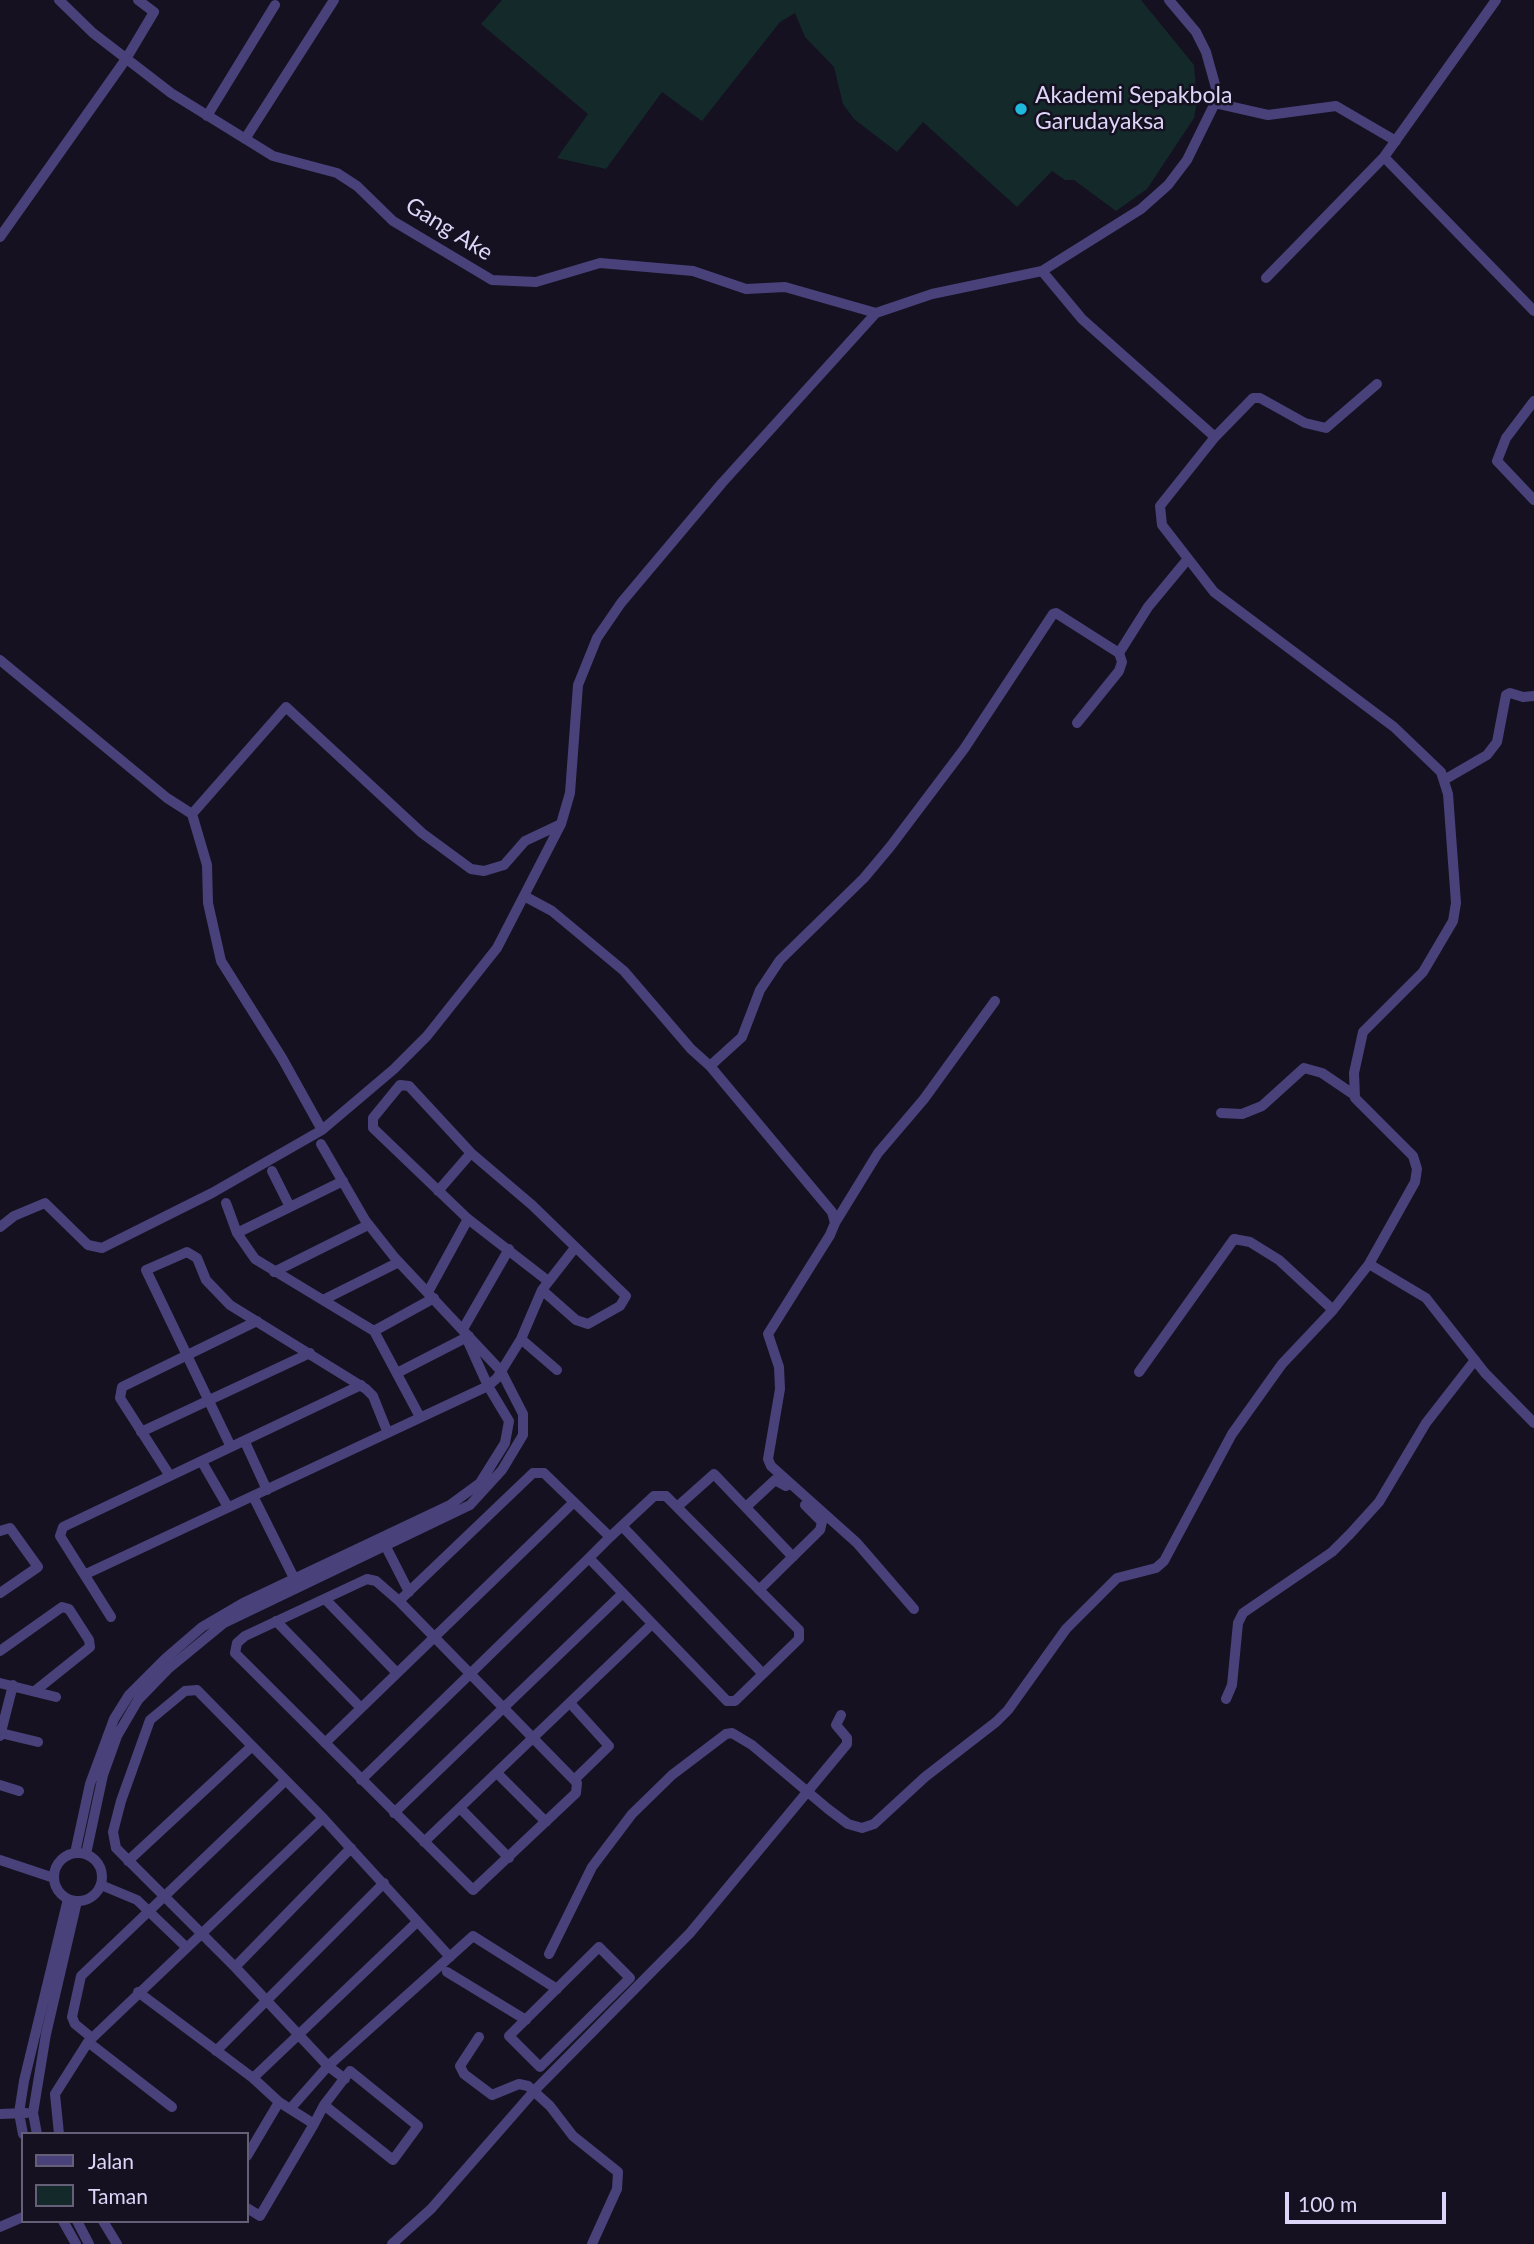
<!DOCTYPE html>
<style>
body{margin:0}
#map{position:relative;width:1534px;height:2244px;overflow:hidden;background:#151121;font-family:Lato,sans-serif}
canvas{display:block}
.legend{position:absolute;left:21px;top:2132px;width:228px;height:91px;box-sizing:border-box;background:#151121;border:2px solid #656077;margin:0;padding:9px 12px;list-style:none;font-size:21px;color:#ddd6f9}
.legend li{display:flex;align-items:center;gap:14px;height:35px}
.legend b{width:35px;border:2px solid #656077}
.scale{position:absolute;left:1285px;top:2192px;width:161px;height:32px;box-sizing:border-box;border:4px solid #ddd6f9;border-top:0;padding-left:9px;font-size:21px;line-height:24px;white-space:nowrap;color:#ddd6f9;-webkit-text-stroke:5px #151121;paint-order:stroke}
</style>
<div id="map">
<canvas width="1534" height="2244"></canvas>
<ul class="legend">
<li><b style="height:9px;background:#49427a"></b>Jalan</li>
<li><b style="height:19px;background:#14292a"></b>Taman</li>
</ul>
<div class="scale">100 m</div>
</div>
<script>
const ctx = document.querySelector('canvas').getContext('2d');
ctx.lineJoin = 'round';
function fill(path, color) { ctx.fillStyle = color; ctx.fill(path, 'evenodd'); }
const poly = rows => new Path2D(rows.map(r => 'M' + r).join(''));
function stroke(path, color, width, dash) { ctx.strokeStyle = color; ctx.lineWidth = width; ctx.lineCap = dash ? 'butt' : 'round'; ctx.setLineDash(dash || []); ctx.stroke(path); }
function label(font, color, halo, rows, align = 'center') {
  ctx.font = font + ' Lato,sans-serif'; ctx.lineWidth = 5; ctx.setLineDash([]); ctx.textBaseline = 'middle'; ctx.strokeStyle = halo; ctx.fillStyle = color; for (const [text, x, y, turn = 0] of rows) {
    ctx.save(); ctx.translate(x, y); ctx.rotate((+turn || 0) * Math.PI / 180); ctx.textAlign = isNaN(turn) ? turn : align; if (halo) ctx.strokeText(text, 0, 0); ctx.fillText(text, 0, 0); ctx.restore();
  }
}
fill(poly([
 [502,0,1141,0,1194,65,1197,102,1194,118,1147,189,1116,211,1074,180,1065,180,1052,171,1017,207,923,122,897,152,854,119,843,104,834,67,805,37,795,13,780,22,702,121,662,92,606,169,557,158,588,114,481,24]
]), '#14292a');
stroke(poly([
 [59,0,93,33,171,93,273,156,337,173,357,186,393,221,492,280,536,282,600,263,693,271,746,289,785,287,876,313],
 [1496,0,1384,157,1534,311],
 [1215,103,1268,115,1336,106,1396,141],
 [207,116,275,5],
 [245,139,334,0],
 [0,237,126,59,154,12,138,0],
 [1042,271,1082,319,1215,437,1253,398,1260,398,1305,423,1326,428,1377,384],
 [1266,278,1384,157],
 [1534,401,1506,438,1497,461,1534,500],
 [0,660,167,798,192,814,207,865,208,903,221,961,282,1058,322,1130],
 [1077,723,1119,671,1122,662,1119,653],
 [1444,780,1487,755,1497,742,1506,695,1510,693,1523,697,1534,696],
 [192,814,286,707,422,833,471,869,484,871,504,865,525,841,561,824],
 [526,897,552,911,624,971,691,1049,710,1066,832,1212,835,1223,830,1235,768,1334,779,1367,780,1389,768,1459,771,1466,857,1543,914,1609],
 [710,1066,742,1037,760,990,780,960,864,878,890,847,964,749,1053,614,1056,613,1119,653,1148,607,1187,560],
 [1221,1113,1242,1114,1262,1106,1304,1068,1322,1073,1353,1094],
 [272,1171,290,1207],
 [438,1191,471,1153],
 [226,1203,237,1233,255,1259,374,1331,420,1417],
 [835,1223,878,1153,924,1099,995,1001],
 [0,1227,14,1216,45,1203,88,1245,102,1248,212,1193,322,1130,394,1069,427,1036,497,948,561,824,570,793,578,685,597,638,621,603,722,483,876,313,932,294,1042,271,1141,209,1168,185,1187,160,1215,103,1216,88,1206,52,1196,32,1169,0],
 [237,1233,343,1181],
 [1369,1264,1426,1298,1485,1373,1534,1423],
 [274,1272,368,1225],
 [542,1290,576,1320,588,1324,620,1306,626,1296,532,1205,471,1153,409,1086,400,1085,373,1118,373,1128,468,1219,548,1281],
 [428,1292,468,1219],
 [323,1300,399,1262],
 [463,1329,509,1249],
 [374,1331,434,1298],
 [521,1339,557,1370],
 [1139,1372,1234,1239,1250,1242,1279,1260,1333,1310],
 [397,1373,469,1336],
 [141,1432,310,1353],
 [245,1442,267,1490],
 [231,1447,146,1270,187,1252,197,1258,206,1280,230,1305,366,1389,373,1396,387,1431],
 [202,1462,228,1507],
 [170,1476,120,1398,122,1387,257,1321],
 [253,1496,295,1580],
 [747,1506,775,1480,786,1486],
 [677,1507,714,1474,793,1557],
 [622,1526,763,1674],
 [0,1531,10,1528,38,1567,0,1593],
 [383,1541,409,1592],
 [86,1574,488,1386,497,1378,521,1339,542,1290,574,1249],
 [367,1579,376,1581,399,1601,577,1783,576,1793,473,1890,235,1653,237,1643,245,1636,367,1579],
 [759,1590,820,1530,822,1522,805,1505],
 [325,1599,397,1673],
 [399,1601,533,1473,544,1473,610,1537],
 [111,1617,60,1536,63,1527,361,1385],
 [276,1621,361,1708],
 [0,1651,62,1607,69,1609,89,1640,90,1647,35,1691],
 [0,1683,56,1697],
 [1226,1699,1232,1685,1238,1623,1243,1613,1332,1552,1350,1534,1379,1502,1426,1423,1475,1360],
 [570,1703,609,1746,574,1780],
 [1,1733,38,1742],
 [0,1736,13,1685],
 [325,1743,574,1502],
 [497,1773,546,1822],
 [361,1780,470,1674,589,1558,610,1537,654,1496,666,1496,799,1630,799,1639,735,1701,727,1701,589,1558],
 [0,1785,19,1791],
 [460,1808,509,1858],
 [394,1813,623,1593],
 [424,1842,652,1624],
 [75,1853,90,1784,114,1719,129,1695,166,1658,202,1627,243,1603,450,1505,480,1483,505,1443,509,1421,488,1386,465,1335],
 '54 1877a24 24 0 1 1 48 0a24 24 0 1 1-48 0Z',
 [86,1854,103,1775,117,1736,138,1700,168,1669,224,1623,470,1505,502,1470,523,1435,523,1414,501,1371,395,1258,365,1220,321,1144],
 [0,1860,54,1878],
 [128,1861,251,1747],
 [101,1885,137,1900,186,1947],
 [599,1947,630,1978,540,2067,509,2036,599,1947],
 [549,1954,592,1867,632,1814,672,1775,726,1734,732,1733,752,1745,828,1809,848,1824,862,1828,874,1824,925,1777,996,1722,1008,1710,1066,1629,1117,1578,1156,1568,1164,1561,1232,1434,1282,1364,1333,1310,1369,1264,1415,1182,1417,1169,1413,1156,1355,1098,1354,1073,1363,1032,1423,972,1453,921,1456,903,1448,794,1441,772,1394,727,1214,592,1162,525,1160,506,1215,437],
 [235,1967,351,1848],
 [447,1972,526,2020],
 [138,1992,253,2078,279,2102,314,2124,260,2216,247,2208],
 [479,2037,460,2066,464,2074,492,2095,519,2084,528,2086,550,2106,573,2136,618,2172,617,2189,592,2244],
 [92,2038,75,2024,72,2017,81,1976,284,1782],
 [88,2042,172,2107],
 [216,2051,384,1883],
 [253,2078,417,1922],
 [345,2079,328,2066,235,1967,116,1848,113,1832,121,1801,150,1720,185,1691,197,1690,323,1818,450,1957],
 [290,2109,328,2066,473,1936,557,1989],
 [0,2114,26,2113],
 [314,2124,324,2105,350,2071,418,2126,393,2160,324,2105],
 [23,2134,19,2113,24,2081,68,1899],
 [37,2134,33,2113,46,2034,77,1901],
 [59,2134,55,2094,88,2042,323,1818],
 [247,2156,279,2102],
 [63,2221,76,2244],
 [77,2221,89,2244],
 [103,2221,117,2244],
 [0,2227,23,2217],
 [392,2244,431,2209,535,2090,690,1933,847,1744,847,1738,836,1725,841,1715]
]), '#49427a', 10);
for (const [x, y, r, color] of [
 [1021,109,7,"#1eb9dd"]
]) { const dot = new Path2D(); dot.arc(x, y, r, 0, 2 * Math.PI); ctx.fillStyle = color; ctx.fill(dot); stroke(dot, '#151121', 2.5); }
label('23px', '#ddd6f9', '#151121', [
 ["Akademi Sepakbola",1035,96],
 ["Garudayaksa",1035,122]
], 'left');
label('23px', '#ddd6f9', '#151121', [
 ["Gang Ake",449,229,32]
]);
</script>
